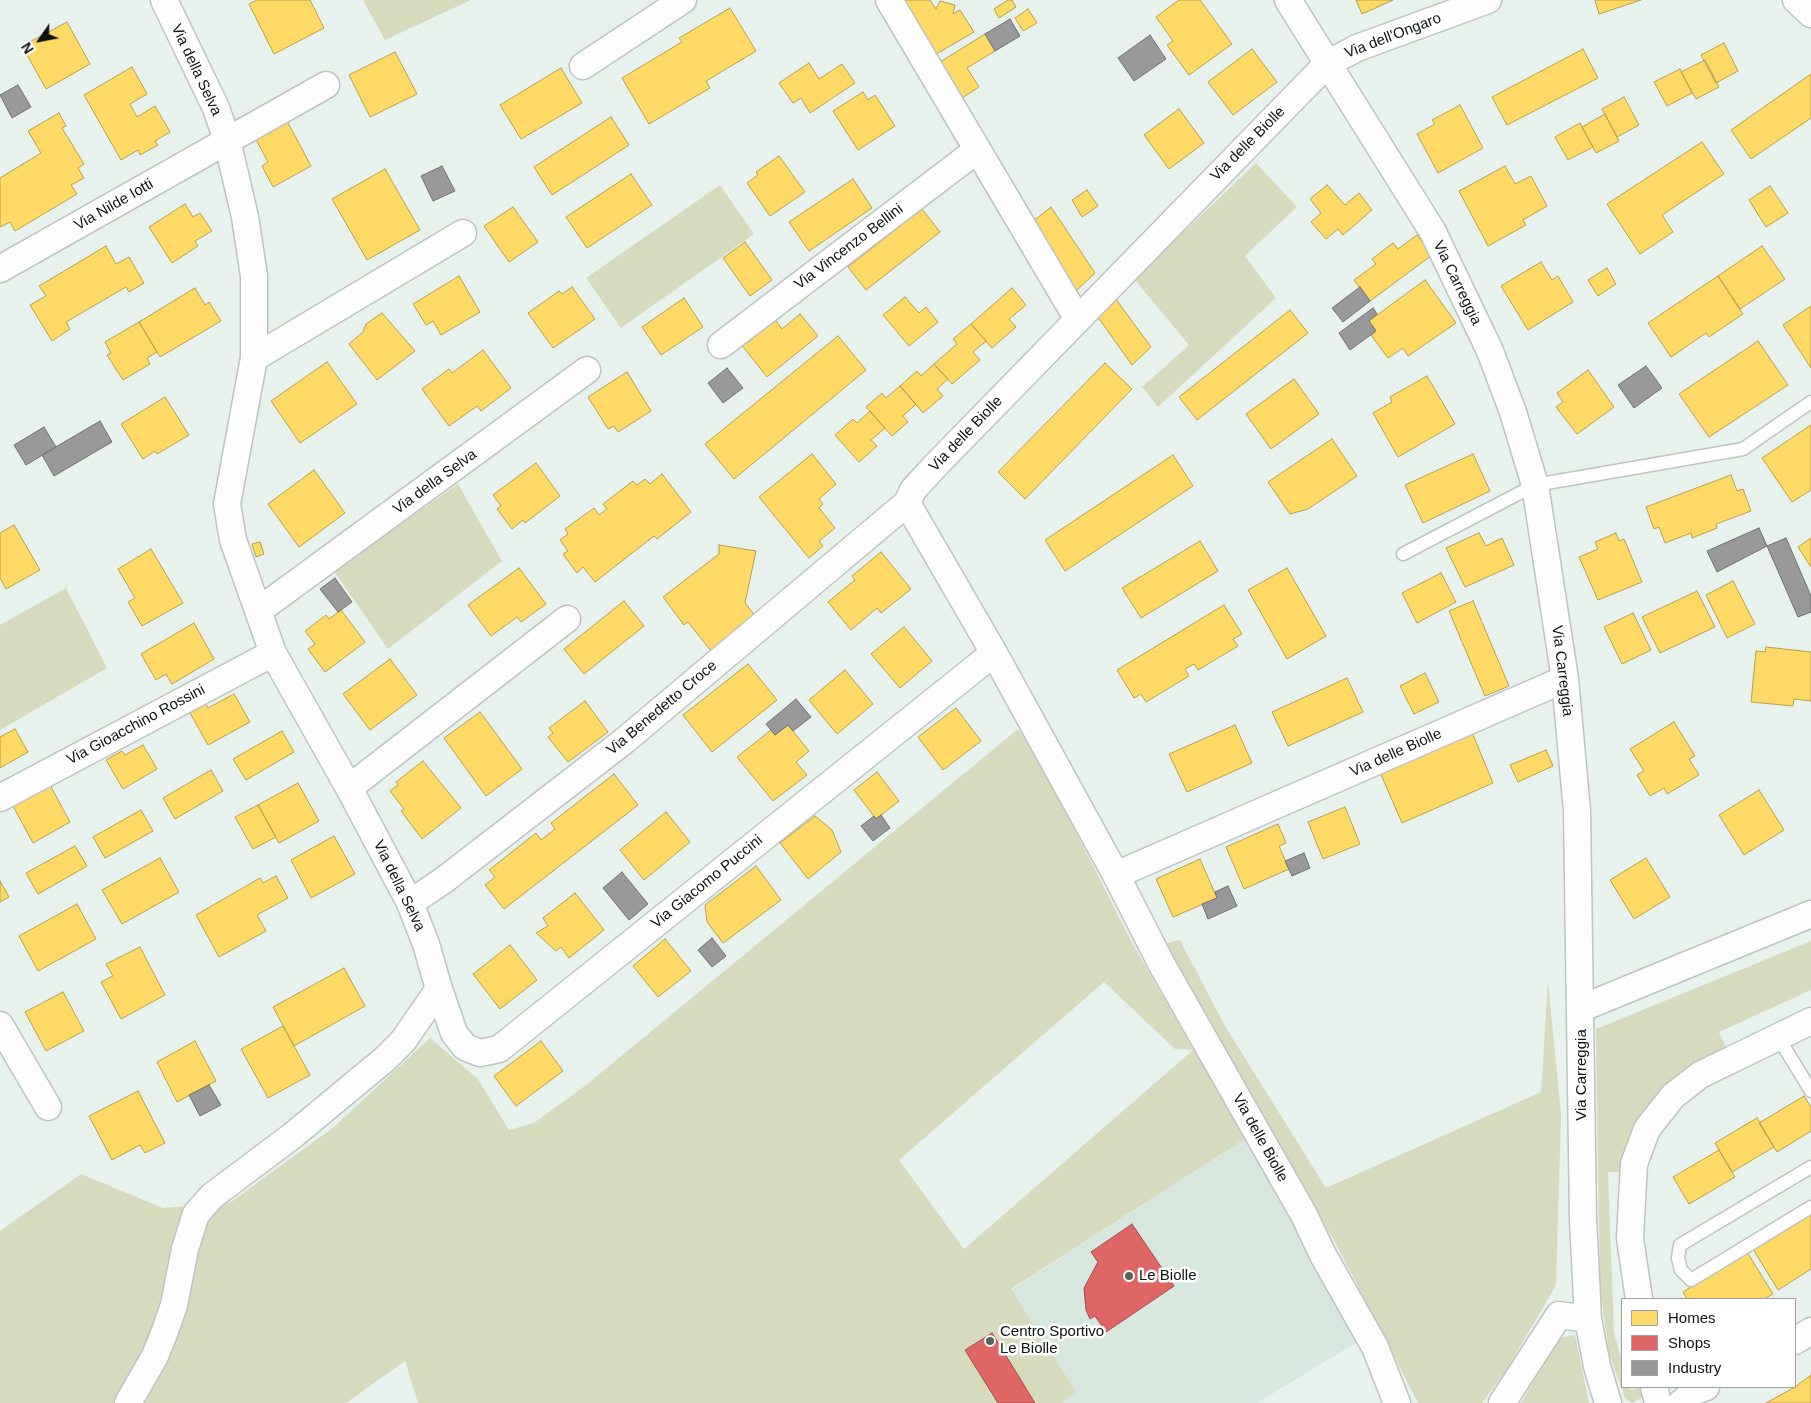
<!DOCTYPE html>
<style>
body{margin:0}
#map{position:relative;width:1811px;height:1403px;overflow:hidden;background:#e8f2ed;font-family:Arial,sans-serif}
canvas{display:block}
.legend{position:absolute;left:1621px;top:1298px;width:175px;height:90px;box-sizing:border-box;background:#fff;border:1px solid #9ea19f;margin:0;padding:6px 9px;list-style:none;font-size:15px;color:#0d1310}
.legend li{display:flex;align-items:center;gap:10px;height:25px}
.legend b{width:25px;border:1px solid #9ea19f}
.north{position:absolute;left:15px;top:15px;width:50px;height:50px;-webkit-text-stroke:4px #fff;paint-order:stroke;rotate:237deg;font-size:14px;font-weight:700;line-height:20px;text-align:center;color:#0d1310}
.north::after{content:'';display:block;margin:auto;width:18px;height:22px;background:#0d1310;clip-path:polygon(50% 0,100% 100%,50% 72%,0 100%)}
</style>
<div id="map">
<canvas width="1811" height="1403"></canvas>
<ul class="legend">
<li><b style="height:14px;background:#ffd966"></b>Homes</li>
<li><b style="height:14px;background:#e06666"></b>Shops</li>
<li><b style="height:14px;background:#999"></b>Industry</li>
</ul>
<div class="north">N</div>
</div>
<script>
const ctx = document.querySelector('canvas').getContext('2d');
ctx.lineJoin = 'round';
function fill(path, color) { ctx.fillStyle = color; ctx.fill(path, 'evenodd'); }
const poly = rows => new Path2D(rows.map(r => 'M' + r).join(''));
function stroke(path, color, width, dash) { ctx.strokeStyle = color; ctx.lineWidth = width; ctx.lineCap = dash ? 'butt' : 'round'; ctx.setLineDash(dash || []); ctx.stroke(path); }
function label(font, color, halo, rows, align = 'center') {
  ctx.font = font + ' Arial,sans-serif'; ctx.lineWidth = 5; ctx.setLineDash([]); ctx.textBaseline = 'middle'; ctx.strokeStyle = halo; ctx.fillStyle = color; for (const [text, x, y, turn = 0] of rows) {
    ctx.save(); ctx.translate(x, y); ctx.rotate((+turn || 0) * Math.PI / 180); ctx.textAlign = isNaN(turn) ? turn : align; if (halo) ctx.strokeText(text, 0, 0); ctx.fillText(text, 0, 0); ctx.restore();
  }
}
fill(poly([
 [1248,1137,1359,1341,1257,1403,1061,1403,1075,1392,1011,1290]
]), '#d7e7de');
fill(poly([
 [363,0,471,0,385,40],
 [1256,163,1297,207,1245,256,1276,298,1158,407,1142,387,1189,345,1134,279],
 [720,185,754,234,621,328,586,278],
 [458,484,502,561,388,649,334,571],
 [66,588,107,668,0,730,0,625],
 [1018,729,1044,769,1130,939,1193,1049,1248,1137,1011,1289,1076,1392,1061,1403,418,1403,405,1361,346,1403,0,1403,0,1231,81,1174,163,1208,231,1202,334,1127,430,1038,478,1079,509,1130,534,1123,586,1085],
 [1104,982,1175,1049,1193,1050,964,1249,899,1160],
 [1180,940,1225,1026,1326,1188,1541,1092,1548,981,1561,1114,1556,1285,1507,1369,1482,1403,1418,1403,1335,1242,1209,1031,1166,943],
 [1811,941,1811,990,1719,1032,1726,1047,1690,1066,1661,1089,1640,1115,1624,1172,1608,1172,1614,1333,1622,1361,1622,1387,1630,1387,1631,1390,1643,1387,1649,1394,1632,1403,1625,1398,1609,1353,1600,1288,1596,1029],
 [1575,1335,1589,1403,1521,1403,1558,1338]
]), '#d6dbbe');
const homes = poly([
 [257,0,310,0,324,28,274,54,249,4,257,0],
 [900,0,930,0,936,9,940,1,955,5,953,14,960,10,974,32,933,56,900,0],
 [1008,0,1012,0,1016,7,999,18,994,9,1008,0],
 [1179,0,1200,0,1232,44,1189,75,1167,45,1173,41,1156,17,1179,0],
 [1356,0,1393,0,1362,14,1356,0],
 [1595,0,1641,0,1599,14,1595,0],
 [730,8,756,51,706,81,710,88,649,124,622,78,682,42,679,38,730,8],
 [1028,9,1037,23,1023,31,1015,18,1028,9],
 [67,22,90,64,46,89,22,46,67,22],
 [985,34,995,51,967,68,979,87,959,100,937,64,985,34],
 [1724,43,1738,71,1716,83,1701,55,1724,43],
 [1252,49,1277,82,1233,115,1208,82,1252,49],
 [1583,49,1598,78,1507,125,1492,97,1583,49],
 [395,52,417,94,370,117,349,75,395,52],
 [1705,60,1719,87,1696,99,1681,72,1705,60],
 [809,63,819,79,842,64,855,83,810,113,801,98,793,103,779,83,809,63],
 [132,67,147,94,130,104,137,117,155,106,170,132,155,141,158,145,140,155,138,150,121,160,84,95,132,67],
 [561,68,582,103,521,139,500,105,561,68],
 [1680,69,1692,93,1667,106,1654,82,1680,69],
 [1811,74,1811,118,1751,159,1731,130,1811,74],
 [863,92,868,100,875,95,895,126,858,150,833,111,863,92],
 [1624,97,1639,125,1617,137,1602,109,1624,97],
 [1460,105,1483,148,1438,173,1417,134,1435,124,1432,120,1460,105],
 [1179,109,1204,143,1169,169,1144,135,1179,109],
 [59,113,66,126,62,128,84,164,78,168,84,178,71,185,77,194,15,231,10,222,0,227,0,178,41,153,28,131,59,113],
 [1605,114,1619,141,1596,153,1582,127,1605,114],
 [611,117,629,145,552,195,534,167,611,117],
 [287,121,311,166,273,187,262,166,268,162,255,138,287,121],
 [1580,123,1593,147,1568,160,1555,137,1580,123],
 [1702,142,1724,174,1662,215,1673,232,1640,254,1607,204,1702,142],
 [779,156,805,192,770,216,747,183,758,175,756,172,779,156],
 [1505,166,1515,184,1531,176,1547,206,1523,220,1526,225,1488,246,1459,191,1505,166],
 [385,169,420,230,367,260,332,199,385,169],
 [631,174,652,205,587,248,566,217,631,174],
 [853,179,872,208,809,251,789,222,853,179],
 [1327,185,1345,205,1359,193,1372,210,1343,235,1338,229,1326,239,1311,222,1321,213,1310,199,1327,185],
 [1770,186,1788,213,1766,227,1749,200,1770,186],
 [1087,190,1098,206,1082,217,1072,200,1087,190],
 [185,204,193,217,200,213,212,231,195,241,198,246,172,263,149,227,185,204],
 [513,207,538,242,509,262,484,226,513,207],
 [1051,207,1095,273,1075,292,1032,222,1051,207],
 [922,209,940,232,866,290,848,267,922,209],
 [1417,235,1432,255,1370,301,1354,280,1376,264,1372,259,1393,243,1398,249,1417,235],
 [745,242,772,280,750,296,723,258,745,242],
 [106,246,116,264,129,257,144,283,129,292,126,287,66,322,70,329,52,341,30,305,46,296,39,286,106,246],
 [1762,246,1785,279,1740,309,1718,276,1762,246],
 [1541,262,1552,280,1558,276,1573,302,1528,330,1501,286,1541,262],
 [1607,268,1616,284,1598,296,1588,280,1607,268],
 [459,276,480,312,441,335,433,321,426,325,413,304,459,276],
 [1718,276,1743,314,1709,337,1706,333,1671,357,1648,323,1718,276],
 [1425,280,1456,323,1408,356,1403,348,1388,358,1371,335,1376,331,1369,321,1425,280],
 [572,287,595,319,553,348,528,313,559,291,562,294,572,287],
 [195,288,205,305,209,302,221,321,160,357,139,322,195,288],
 [1012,288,1026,305,1009,319,1016,327,992,348,971,324,1012,288],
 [905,297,919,313,926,307,938,322,909,346,883,315,905,297],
 [684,298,703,327,661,355,642,327,684,298],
 [1115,298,1151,347,1132,365,1095,313,1115,298],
 [1811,306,1811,368,1783,325,1811,306],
 [1290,310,1308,333,1197,420,1179,397,1290,310],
 [382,313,415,351,377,380,349,344,363,332,366,324,382,313],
 [800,314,818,336,767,377,741,344,774,318,782,329,800,314],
 [139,322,157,352,147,358,150,364,123,380,107,355,111,353,105,342,139,322],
 [971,324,986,341,973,352,980,360,952,384,934,364,957,344,953,339,971,324],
 [838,336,866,370,734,479,705,444,838,336],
 [1758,341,1788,385,1709,437,1679,394,1758,341],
 [483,350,511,388,481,411,477,406,449,426,422,389,449,369,452,373,483,350],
 [327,362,357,404,300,443,271,401,327,362],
 [1105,363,1132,389,1025,499,998,472,1105,363],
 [934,364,948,379,937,389,943,396,923,413,900,386,917,371,921,376,934,364],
 [1588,370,1614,407,1577,434,1556,407,1563,402,1557,393,1588,370],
 [627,372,651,411,618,432,614,426,608,429,588,397,627,372],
 [1427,376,1455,424,1398,457,1373,413,1392,402,1390,397,1427,376],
 [1294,379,1319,414,1271,449,1246,414,1294,379],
 [900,386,916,404,903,416,908,422,892,436,866,407,882,393,886,398,900,386],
 [165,397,189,435,157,454,155,451,143,459,121,424,165,397],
 [870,411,885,428,871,440,877,446,859,462,835,435,853,419,857,423,870,411],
 [1811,425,1811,490,1792,502,1762,458,1811,425],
 [1332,439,1357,476,1308,509,1290,514,1268,482,1332,439],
 [812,454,836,484,819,499,823,504,819,508,835,528,819,541,823,546,809,558,759,497,812,454],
 [1473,454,1490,491,1423,523,1405,485,1473,454],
 [1173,455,1193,486,1065,571,1045,540,1173,455],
 [536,463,560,496,525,523,523,520,512,529,497,509,501,506,493,495,536,463],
 [314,470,345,513,299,547,268,504,314,470],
 [662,474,691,512,657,539,654,536,595,582,583,567,577,573,563,554,568,551,560,540,568,534,565,529,594,508,599,515,607,509,603,504,633,481,637,485,645,479,650,484,662,474],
 [1731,475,1737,491,1743,489,1751,511,1716,524,1717,528,1692,538,1691,533,1665,543,1659,527,1654,529,1646,507,1731,475],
 [14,525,40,570,6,589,0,578,0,533,14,525],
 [1479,533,1486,546,1502,538,1514,565,1465,587,1446,548,1479,533],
 [1616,533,1619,541,1624,539,1642,582,1598,600,1579,557,1598,549,1595,542,1616,533],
 [1811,538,1811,567,1798,547,1811,538],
 [1200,541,1218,571,1141,618,1122,588,1200,541],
 [260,542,264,554,256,557,252,544,260,542],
 [719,545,756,551,745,603,756,617,711,651,688,622,684,625,663,597,719,554,719,545],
 [151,549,183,603,142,626,128,602,135,598,118,569,151,549],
 [881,552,911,589,881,613,877,608,851,630,828,602,855,580,852,576,881,552],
 [519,568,546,604,521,622,517,617,491,636,468,605,519,568],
 [1287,568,1326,636,1287,659,1248,590,1287,568],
 [1441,573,1456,602,1417,623,1402,593,1441,573],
 [1733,581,1755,624,1727,638,1706,595,1733,581],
 [1697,591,1715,627,1660,653,1642,617,1697,591],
 [624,601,644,626,584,674,564,649,624,601],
 [1473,601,1509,686,1485,696,1449,611,1473,601],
 [1224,605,1242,634,1233,639,1238,646,1198,670,1194,664,1185,669,1189,676,1146,702,1141,694,1134,698,1117,670,1224,605],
 [341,610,365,642,325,672,308,649,315,644,305,631,326,615,329,619,341,610],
 [1633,613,1651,650,1622,664,1604,627,1633,613],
 [194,623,214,659,172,684,166,674,156,680,141,654,194,623],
 [904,627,932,661,900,688,871,654,904,627],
 [1766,647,1811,652,1811,701,1794,699,1793,706,1751,702,1756,651,1765,652,1766,647],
 [390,659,417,695,370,730,343,694,390,659],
 [748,664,777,700,712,752,683,715,748,664],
 [845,670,873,704,837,734,809,700,845,670],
 [1425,673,1439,702,1414,714,1400,686,1425,673],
 [1347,678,1363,712,1288,746,1272,712,1347,678],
 [234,694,250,722,208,745,190,713,206,704,208,708,234,694],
 [585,701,608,732,568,762,548,737,553,733,549,728,585,701],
 [956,708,981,741,943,770,918,737,956,708],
 [480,712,522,769,486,796,444,738,480,712],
 [1674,722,1695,756,1689,759,1699,775,1667,794,1664,788,1650,796,1637,775,1644,771,1630,749,1674,722],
 [788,725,809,751,796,762,807,775,773,801,737,757,771,730,775,735,788,725],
 [1235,725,1252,763,1187,792,1169,754,1235,725],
 [15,729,28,752,0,768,0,737,15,729],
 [1471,730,1493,783,1402,823,1379,770,1471,730],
 [282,731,294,752,246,780,233,759,282,731],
 [143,745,157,769,123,789,106,760,122,751,125,755,143,745],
 [1546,750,1553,766,1518,782,1510,765,1546,750],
 [423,761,461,808,422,839,401,811,404,809,390,791,398,785,396,782,423,761],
 [211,770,223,791,175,819,163,798,211,770],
 [877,772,899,801,876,819,854,790,877,772],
 [614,774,638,805,504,909,485,885,495,877,489,870,536,833,541,840,555,829,551,823,614,774],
 [298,783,319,821,279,843,258,805,298,783],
 [50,785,70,822,33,843,13,806,50,785],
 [1759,790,1784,830,1744,855,1719,815,1759,790],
 [258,805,276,837,253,849,235,817,258,805],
 [1345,807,1360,844,1323,859,1308,822,1345,807],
 [141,810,153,831,105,858,93,837,141,810],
 [666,812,690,842,644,880,620,850,666,812],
 [815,816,832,830,841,852,808,879,780,843,815,816],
 [1278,824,1286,843,1279,846,1289,869,1244,889,1226,847,1278,824],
 [334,836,355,874,311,898,291,860,334,836],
 [75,846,87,866,38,894,26,873,75,846],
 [160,858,179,892,122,924,102,890,160,858],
 [1646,858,1670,897,1634,919,1610,880,1646,858],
 [1200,859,1217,898,1173,917,1156,879,1200,859],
 [756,866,781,900,723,943,707,922,705,905,756,866],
 [276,876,288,898,257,915,266,931,219,957,196,915,260,878,263,883,276,876],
 [0,881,9,897,0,902,0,881],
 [575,893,604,930,569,958,561,947,556,951,536,933,548,926,543,918,575,893],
 [77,904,96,939,38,971,19,936,77,904],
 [665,939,691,971,658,997,633,966,665,939],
 [510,945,537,980,500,1009,473,974,510,945],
 [140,947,165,995,121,1019,101,982,113,976,106,964,140,947],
 [344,968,365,1006,294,1046,273,1007,344,968],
 [63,992,84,1031,46,1051,25,1012,63,992],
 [283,1026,310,1075,268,1098,241,1049,283,1026],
 [195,1041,216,1081,177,1102,157,1062,195,1041],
 [541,1041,563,1071,516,1106,494,1076,541,1041],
 [138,1091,165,1143,145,1153,140,1145,112,1160,89,1116,138,1091],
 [1804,1096,1811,1107,1811,1131,1777,1152,1759,1123,1804,1096],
 [1757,1118,1774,1147,1732,1172,1715,1143,1757,1118],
 [1719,1150,1735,1177,1689,1204,1673,1177,1719,1150],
 [1811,1214,1811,1269,1778,1290,1753,1249,1811,1214],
 [1747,1252,1773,1294,1764,1299,1687,1299,1683,1292,1747,1252],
 [1811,1375,1811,1403,1766,1403,1795,1387,1811,1375]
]);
fill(homes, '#ffd966');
stroke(homes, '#b69e4c', 1);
const shops = poly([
 [1132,1224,1174,1286,1106,1332,1095,1316,1090,1319,1086,1310,1084,1288,1098,1262,1091,1252,1132,1224],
 [992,1333,1035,1403,998,1403,965,1350,992,1333]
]);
fill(shops, '#e06666');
stroke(shops, '#a14d4c', 1);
const industry = poly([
 [1010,19,1020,36,995,51,985,34,1010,19],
 [1150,35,1166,59,1134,81,1118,58,1150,35],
 [18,85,31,107,12,118,0,95,18,85],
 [442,166,455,191,433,201,421,176,442,166],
 [1360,287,1370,301,1343,322,1332,308,1360,287],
 [1373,308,1377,314,1369,321,1376,331,1350,350,1339,333,1373,308],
 [1646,366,1662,388,1634,408,1618,385,1646,366],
 [727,368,743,388,723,403,708,383,727,368],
 [100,421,112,442,54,476,42,455,100,421],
 [44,427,56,447,26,465,14,445,44,427],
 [1759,528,1767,546,1717,572,1707,551,1759,528],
 [1786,538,1811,596,1811,612,1798,617,1767,546,1786,538],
 [335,578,352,602,338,612,320,589,335,578],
 [796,699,811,717,793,731,788,725,775,735,766,724,796,699],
 [881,815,890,828,873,841,861,826,874,816,876,819,881,815],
 [1304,853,1310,868,1292,876,1285,861,1304,853],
 [622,872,648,904,629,920,603,888,622,872],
 [1228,886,1237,906,1208,919,1202,904,1217,898,1215,892,1228,886],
 [712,938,726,956,712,967,698,950,712,938],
 [209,1085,221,1105,200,1116,189,1095,209,1085]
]);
fill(industry, '#999');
stroke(industry, '#6f7170', 1);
const service = poly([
 [1403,554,1535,485,1743,449,1811,402],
 [1778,1037,1811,1091],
 [1811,1167,1680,1245,1678,1258,1681,1270,1691,1280,1811,1207]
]);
const minor = poly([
 [889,0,1077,318],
 [1288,0,1433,232,1490,351,1513,412,1535,485,1565,679,1577,811,1583,1219,1588,1319,1597,1366,1608,1403],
 [1796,0,1811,14],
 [583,66,683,0],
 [0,269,326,85],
 [721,345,977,150],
 [254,358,463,233],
 [258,611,587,370],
 [349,788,567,619],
 [0,798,273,653],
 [1116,875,1565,679],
 [410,903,444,880,624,741,907,503],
 [439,989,454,1033,465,1047,480,1053,499,1049,994,653],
 [1582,1008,1811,914],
 [0,1025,48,1107],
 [1639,1299,1630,1238,1634,1164,1647,1129,1673,1096,1700,1075,1811,1021],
 [1795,1341,1811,1331],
 [1654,1387,1658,1403],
 [128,1403,155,1356,165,1331,174,1305,185,1249,196,1214,212,1196,292,1136,385,1059,403,1041,439,989,426,944,410,903,349,788,273,653,233,540,227,504,254,358,254,276,245,217,227,140,216,108,164,0],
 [1397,1403,1375,1347,1323,1255,1304,1215,1162,965,1116,875,994,653,907,503,913,490,935,466,1327,64,1357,48,1488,0],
 [1502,1403,1559,1315,1588,1319],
 [1681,1403,1695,1391,1706,1387]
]);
stroke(service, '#bdc4c0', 15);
stroke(minor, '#bdc4c0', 29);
stroke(service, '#fcfdfc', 12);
stroke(minor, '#fcfdfc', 26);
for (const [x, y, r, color] of [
 [1129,1276,5,"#5a615d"],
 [990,1341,5,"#5a615d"]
]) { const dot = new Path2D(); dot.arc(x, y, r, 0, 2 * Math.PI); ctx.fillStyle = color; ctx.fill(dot); stroke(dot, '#fff', 2); }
label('15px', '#0d1310', '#fff', [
 ["Via dell'Ongaro",1393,36,-21],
 ["Via della Selva",196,70,65],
 ["Via delle Biolle",1248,144,-45],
 ["Via Nilde Iotti",114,205,-30],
 ["Via Vincenzo Bellini",849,247,-37],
 ["Via Carreggia",1457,283,64],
 ["Via delle Biolle",966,434,-46],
 ["Via della Selva",435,482,-36],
 ["Via Carreggia",1562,671,83],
 ["Via Benedetto Croce",662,708,-40],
 ["Via Gioacchino Rossini",136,725,-28],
 ["Via delle Biolle",1396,753,-24],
 ["Via Giacomo Puccini",707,882,-39],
 ["Via della Selva",399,886,64],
 ["Via Carreggia",1582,1075,-90],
 ["Via delle Biolle",1260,1138,61]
]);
label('15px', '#0d1310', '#fff', [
 ["Le Biolle",1139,1276],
 ["Centro Sportivo",1000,1332],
 ["Le Biolle",1000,1349]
], 'left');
</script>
